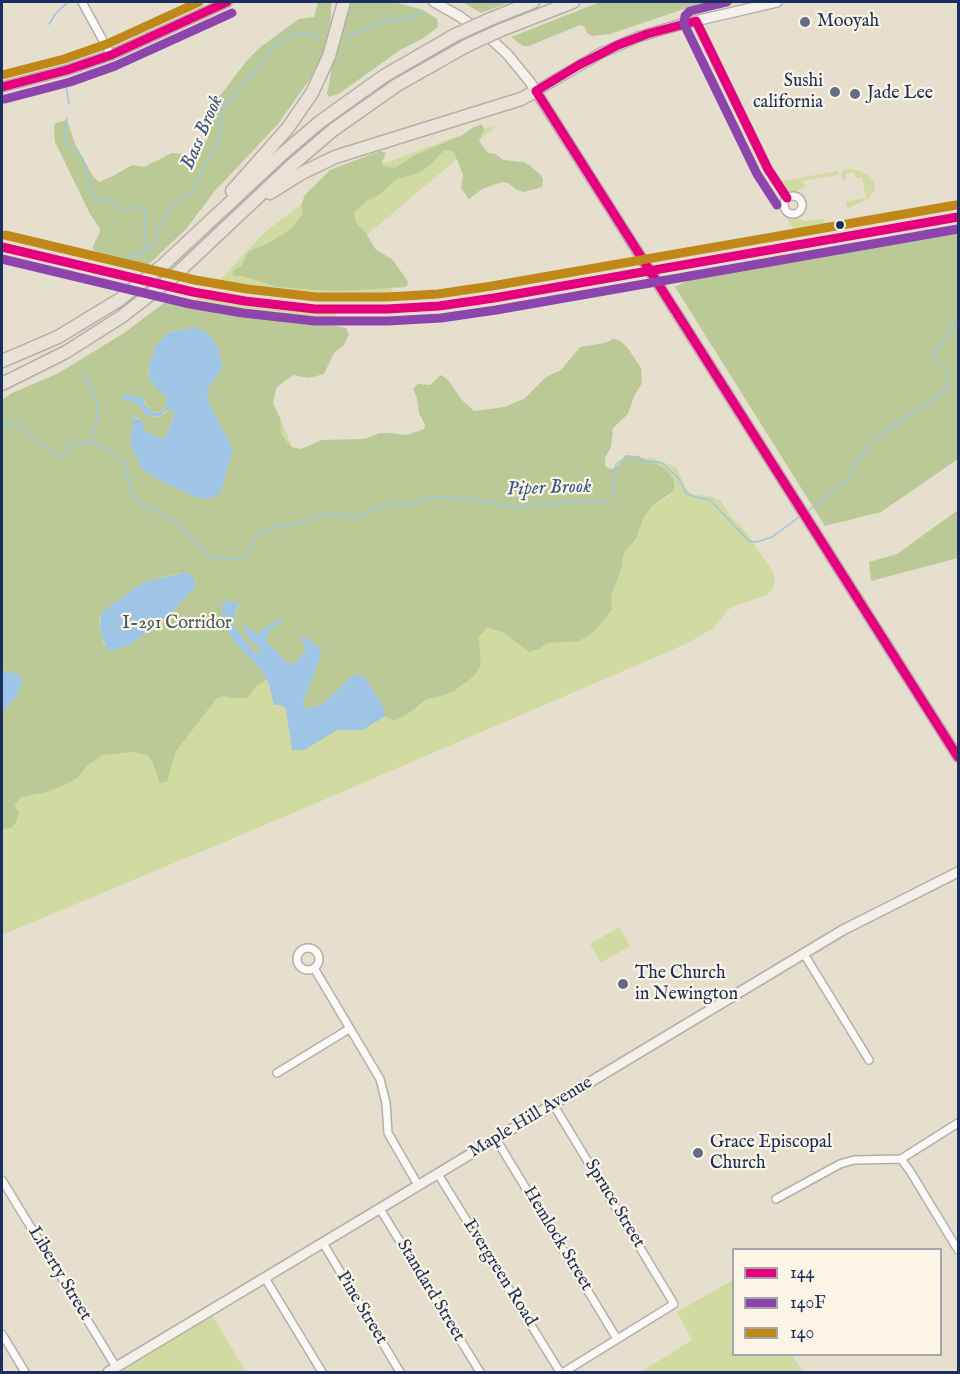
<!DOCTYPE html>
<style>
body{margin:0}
#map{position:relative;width:960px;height:1374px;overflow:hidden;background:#e6dfce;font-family:"IM FELL English",serif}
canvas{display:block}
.frame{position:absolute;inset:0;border:3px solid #1b2f5e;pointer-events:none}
.legend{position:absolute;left:732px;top:1248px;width:210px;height:108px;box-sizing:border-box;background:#fcf5e5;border:2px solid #a2a6af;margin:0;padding:8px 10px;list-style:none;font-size:18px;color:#1b2f5e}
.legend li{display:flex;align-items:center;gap:12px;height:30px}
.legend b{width:30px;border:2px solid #a2a6af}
</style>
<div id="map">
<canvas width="960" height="1374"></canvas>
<div class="frame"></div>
<ul class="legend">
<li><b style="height:8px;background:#e5007d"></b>144</li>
<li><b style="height:8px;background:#8e44ad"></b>140F</li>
<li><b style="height:8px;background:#c08818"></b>140</li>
</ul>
</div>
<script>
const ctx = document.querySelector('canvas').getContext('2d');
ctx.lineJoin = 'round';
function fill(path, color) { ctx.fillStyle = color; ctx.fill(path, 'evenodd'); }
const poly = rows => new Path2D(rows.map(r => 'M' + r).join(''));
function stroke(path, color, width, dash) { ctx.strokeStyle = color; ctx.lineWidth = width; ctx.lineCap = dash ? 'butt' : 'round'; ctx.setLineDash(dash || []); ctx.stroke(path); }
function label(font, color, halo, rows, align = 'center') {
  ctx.font = font + ' "IM FELL English",serif'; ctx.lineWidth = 4.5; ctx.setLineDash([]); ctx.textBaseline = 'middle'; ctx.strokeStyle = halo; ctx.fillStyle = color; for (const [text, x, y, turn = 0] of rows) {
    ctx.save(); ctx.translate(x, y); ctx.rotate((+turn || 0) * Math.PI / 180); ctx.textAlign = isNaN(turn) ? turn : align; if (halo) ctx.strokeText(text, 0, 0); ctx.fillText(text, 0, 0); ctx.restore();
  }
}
fill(poly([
 [497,125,361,240,396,296,301,294,273,292,218,282,266,231,296,208,336,181,447,140],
 [850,169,861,171,868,175,874,182,875,188,869,198,847,209,846,202,866,198,862,177,856,178,854,172,846,173,846,179,842,180,841,171],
 [838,171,838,175,802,181,806,186,794,193,788,191,781,181],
 [784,214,806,221,824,219,825,224,808,227,796,233],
 [203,294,271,306,336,313,325,361,267,387,405,715,416,709,426,699,442,696,452,692,473,677,481,663,479,637,487,628,502,632,529,652,538,649,548,643,582,640,596,630,612,610,611,596,621,570,625,551,636,539,642,521,652,506,668,497,674,491,674,480,665,468,643,458,652,458,676,467,687,490,692,494,710,496,720,500,731,517,743,528,772,570,775,577,774,587,767,595,731,607,713,628,688,643,298,811,2,935,2,414,111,366],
 [619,927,630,946,601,963,590,944],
 [733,1280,734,1354,792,1355,803,1372,641,1372,692,1340,677,1312],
 [211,1313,246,1372,114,1372]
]), '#d1daa0');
fill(poly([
 [318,2,331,2,331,17,326,45,317,69,278,124,214,192,186,229,149,264,141,267,125,265,93,250,93,246,100,232,100,229,89,212,55,142,54,126,56,123,67,120,75,144,93,176,99,182,113,176,132,165,144,167,172,153,187,154,198,150,208,138,219,97,245,63,258,49,289,26,299,19,314,17],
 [351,2,393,2,413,7,423,10,437,19,438,27,422,39,400,50,340,93,329,97,327,94,332,67],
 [462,2,511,2,481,13],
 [600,2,724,2,681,10,610,34,592,36,587,33,584,26,580,25,529,46,523,46,511,37],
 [482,124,484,130,479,141,488,153,496,154,503,160,524,162,529,165,540,174,543,179,542,187,524,192,517,190,508,183,502,182,482,189,469,199,461,188,463,175,454,152,444,150,430,165,419,173,397,179,379,195,365,202,354,213,356,223,365,232,376,250,392,259,407,280,408,284,406,287,340,291,314,290,278,287,242,276,234,276,232,272,241,266,249,251,267,244,291,229,303,214,301,205,305,195,330,170,380,151,386,153,382,162,383,166,395,168,415,155,463,135,472,128],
 [926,229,958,229,958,459,881,512,825,526,675,287,687,281,776,256,880,243],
 [174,297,189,307,229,315,272,315,346,328,349,334,344,345,334,353,324,374,309,378,293,375,277,387,275,393,273,404,280,418,281,433,291,447,301,449,322,440,364,439,380,433,389,433,407,435,424,429,425,425,419,413,417,398,413,389,418,384,430,385,441,375,448,380,462,400,474,411,505,407,525,398,546,377,561,370,580,347,605,343,613,339,619,340,627,347,641,368,642,383,634,396,628,414,613,428,611,447,605,458,605,465,608,468,612,469,618,465,626,455,638,456,665,468,674,480,674,491,652,506,643,519,636,539,624,553,621,570,611,596,612,610,596,630,585,638,579,641,548,643,539,649,529,652,502,632,487,628,479,637,481,665,473,677,454,691,442,696,426,699,414,710,394,721,385,716,382,704,367,680,360,675,352,676,323,704,308,709,304,707,303,703,321,654,320,648,303,636,301,639,306,649,298,661,290,664,284,661,277,651,269,646,266,640,271,629,276,627,278,620,257,634,253,632,254,628,250,633,247,624,245,626,244,633,260,648,259,653,257,654,235,630,233,620,239,606,237,601,231,603,228,600,222,617,227,629,235,642,260,668,267,679,256,686,247,698,233,698,223,696,216,699,176,751,167,782,160,783,152,761,147,755,133,752,102,755,87,766,77,778,60,787,47,792,21,797,14,805,19,812,16,822,11,828,2,829,2,711,15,699,22,684,22,679,18,674,2,671,2,400,12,393,57,374,124,333,168,300],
 [191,328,197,328,210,336,219,350,219,357,223,367,208,388,207,396,211,408,233,449,221,491,208,499,198,498,161,481,142,467,130,444,133,424,130,417,139,418,146,432,164,439,173,419,174,410,170,408,166,413,158,417,153,416,145,414,139,404,128,401,123,396,134,396,143,398,152,412,162,411,167,405,167,396,162,394,160,390,152,384,148,375,149,363,153,357,153,349,170,332],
 [178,573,189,574,196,581,196,585,170,615,139,638,126,645,110,650,104,645,100,630,99,616,142,583],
 [958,510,958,558,871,581,869,562,897,554]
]), '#bbc997');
fill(poly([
 [191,328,197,328,210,335,219,350,219,357,223,367,208,388,207,396,211,408,233,449,222,488,217,495,208,499,198,498,163,482,146,472,141,467,130,444,133,424,130,417,141,420,146,432,164,439,173,420,174,409,170,408,160,416,153,416,145,414,139,404,122,399,125,395,138,397,143,398,145,405,154,413,163,411,167,405,167,396,162,394,149,379,149,362,153,357,154,348,168,333],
 [182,573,187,573,194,578,196,585,170,615,130,644,114,650,107,650,100,630,101,613,142,583],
 [227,600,231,603,237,601,239,603,233,620,234,627,256,654,259,653,260,648,244,633,245,624,247,624,250,633,253,627,253,632,257,634,279,619,281,620,280,624,271,629,266,640,269,646,277,651,284,661,290,664,298,661,306,649,301,639,303,636,320,648,321,654,303,703,304,707,308,709,323,704,352,676,360,675,367,680,382,704,385,711,385,716,363,730,337,730,304,750,292,750,286,709,281,705,274,705,269,684,262,671,235,642,226,628,222,617,223,602],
 [2,671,18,674,22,679,22,684,15,699,2,711]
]), '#9ec4e6');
stroke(poly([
 [49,24,56,13,68,2],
 [347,37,380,22,411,17,422,12],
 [66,85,69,104],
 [67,118,64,140,71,149,83,158,92,196,97,199,111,199,119,209,138,207,145,212,144,252],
 [122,261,127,257,143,253,155,244,156,236,167,212,191,192,218,143,221,130,221,113,224,106,252,75,274,46,282,40,304,32,320,38],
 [84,372,84,377,95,395,98,405,96,425,91,441],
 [2,423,8,422,23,429,56,456,64,455,71,445,86,442,96,444,114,453,126,464,130,489,137,500,177,523,209,555,218,560,248,557,255,538,263,530,287,526,319,516,336,514,356,517,382,506,414,503,434,497,470,499,513,507,584,501,597,502,606,500,614,493,616,464,625,458,662,463,679,479,686,493,692,496,710,500,749,541,757,542,772,537,799,517],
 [806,512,845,483,870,443,882,433,943,393,949,382,948,373,947,368,935,360,934,355,958,318]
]), '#9ec4e6', 1.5);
const street = poly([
 [82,2,111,55],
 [696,21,768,169,787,198],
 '784 205a9 9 0 1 1 18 0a9 9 0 1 1-18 0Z',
 '297 959a11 11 0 1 1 22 0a11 11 0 1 1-22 0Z',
 [804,954,869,1060],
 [314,968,380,1079,386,1103,388,1133,418,1185],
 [277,1073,349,1029],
 [553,1104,674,1304,564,1372],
 [496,1139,617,1339],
 [901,1159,910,1171,958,1250],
 [438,1174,560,1372],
 [2,1180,116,1367],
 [776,1199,840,1164,854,1160,901,1159,958,1123],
 [380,1209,480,1372],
 [323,1243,400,1372],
 [265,1278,322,1372],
 [2,1334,25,1372]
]);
const secondary = poly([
 [434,2,459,16,491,39,508,55,530,82,958,757],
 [2,87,67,70,111,55,227,2],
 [536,91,601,53,638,37,682,24,777,2],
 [108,1372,843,930,958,872]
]);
const highway = poly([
 [488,20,533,2],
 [501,30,573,2],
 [232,191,287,129,312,93,329,56,344,2],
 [270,193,302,173,335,157,521,99,536,91],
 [2,361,58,337,119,300,163,265,281,155,321,121,384,76,455,35],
 [2,384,66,352,121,317,173,277,292,165,333,130,397,85,468,45]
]);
stroke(street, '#b3b0aa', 10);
stroke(secondary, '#b3b0aa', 12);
stroke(highway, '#b3b0aa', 15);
stroke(street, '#fbfaf8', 7);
stroke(secondary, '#f5f1ea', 9);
stroke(highway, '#ebe2d7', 12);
const highwayBridge = poly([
 [455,35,488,20],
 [468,45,501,30]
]);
stroke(highwayBridge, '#b3b0aa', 15, []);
stroke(highwayBridge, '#ebe2d7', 12);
stroke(poly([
 [2,87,67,70,111,55,227,2],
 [787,198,768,169,696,21,647,34,618,45,579,65,536,91,958,757],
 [2,247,193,292,245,301,315,309,387,309,439,306,494,298,958,217]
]), '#e5007d', 9);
stroke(poly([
 [727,2,690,11,685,16,684,24,757,174,777,205],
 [5,99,70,82,115,66,232,13],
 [2,259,190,304,243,313,315,321,388,321,441,318,496,310,958,229]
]), '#8e44ad', 9);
stroke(poly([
 [2,75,64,59,107,44,199,2],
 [5,235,195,280,247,289,316,297,387,297,438,294,492,286,956,205]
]), '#c08818', 9);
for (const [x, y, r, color] of [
 [805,22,6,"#626d85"],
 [835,92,6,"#626d85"],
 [855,94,6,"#626d85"],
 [840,225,5,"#1b2f5e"],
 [623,984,6,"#626d85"],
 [698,1153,6,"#626d85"]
]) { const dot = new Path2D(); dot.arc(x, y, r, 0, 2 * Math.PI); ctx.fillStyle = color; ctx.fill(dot); stroke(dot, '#fcf5e5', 2); }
label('18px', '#1b2f5e', '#fcf5e5', [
 ["Mooyah",817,22],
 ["Sushi",823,82,"right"],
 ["california",823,103,"right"],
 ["Jade Lee",867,94],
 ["The Church",635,974],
 ["in Newington",635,995],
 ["Grace Episcopal",710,1143],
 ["Church",710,1164]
], 'left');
label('18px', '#445965', '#fcf5e5', [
 ["I-291 Corridor",177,624]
]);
label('18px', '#1b2f5e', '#fcf5e5', [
 ["Maple Hill Avenue",531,1118,-31],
 ["Spruce Street",614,1204,59],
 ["Hemlock Street",557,1239,59],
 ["Evergreen Road",499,1273,58],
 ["Liberty Street",59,1274,59],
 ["Standard Street",430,1291,59],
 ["Pine Street",361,1308,59]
]);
label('italic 20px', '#39588a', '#fcf5e5', [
 ["Bass Brook",203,133,-67],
 ["Piper Brook",549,489,-2]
]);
</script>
